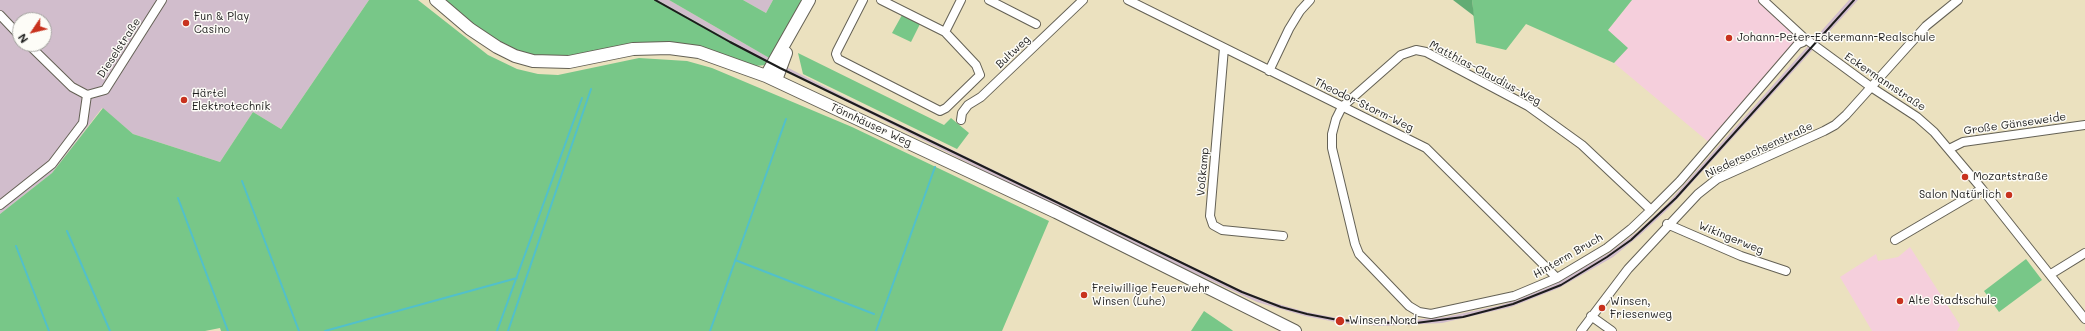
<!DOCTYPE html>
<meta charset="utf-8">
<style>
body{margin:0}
#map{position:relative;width:2085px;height:331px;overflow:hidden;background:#ebe1bf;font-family:Mali,sans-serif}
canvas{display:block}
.north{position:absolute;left:12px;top:12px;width:40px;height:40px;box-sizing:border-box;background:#fdfcf7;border:1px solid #a3a29f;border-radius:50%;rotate:235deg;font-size:11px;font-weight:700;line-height:16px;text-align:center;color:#1c1c1c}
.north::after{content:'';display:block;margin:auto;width:14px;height:18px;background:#c8321e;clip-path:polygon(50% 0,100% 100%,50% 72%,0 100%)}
</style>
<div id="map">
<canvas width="2085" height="331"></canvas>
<div class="north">N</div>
</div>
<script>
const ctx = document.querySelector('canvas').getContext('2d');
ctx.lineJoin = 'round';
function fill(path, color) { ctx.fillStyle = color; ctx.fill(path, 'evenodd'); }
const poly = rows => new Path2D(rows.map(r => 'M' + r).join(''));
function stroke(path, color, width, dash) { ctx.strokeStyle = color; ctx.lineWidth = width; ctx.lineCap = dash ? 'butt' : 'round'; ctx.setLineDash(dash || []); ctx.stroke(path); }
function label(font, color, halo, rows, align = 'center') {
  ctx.font = font + ' Mali,sans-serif'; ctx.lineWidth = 3; ctx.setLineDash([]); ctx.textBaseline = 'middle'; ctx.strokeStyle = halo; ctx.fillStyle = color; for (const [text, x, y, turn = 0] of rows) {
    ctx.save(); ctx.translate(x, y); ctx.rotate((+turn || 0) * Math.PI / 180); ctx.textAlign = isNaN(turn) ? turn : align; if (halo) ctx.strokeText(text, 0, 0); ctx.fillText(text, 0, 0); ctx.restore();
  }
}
fill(poly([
 [1632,0,1763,0,1803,37,1712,145,1614,63,1627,48,1608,30],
 [1910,247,1960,325,1957,331,1872,331,1840,277,1876,254,1878,261,1898,257]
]), '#f5cfdc');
fill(poly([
 [0,0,369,0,281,129,253,112,220,162,133,134,102,108,52,173,0,214],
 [20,20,44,20,44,44,20,44],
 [645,0,669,0,771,59,866,108,1236,288,1268,301,1306,312,1342,319,1401,321,1445,317,1498,306,1517,300,1553,285,1609,253,1637,232,1666,205,1849,0,1858,0,1669,208,1640,235,1613,257,1559,288,1511,307,1442,323,1381,326,1341,323,1305,316,1257,302,1166,260,996,177],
 [743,0,773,0,766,13]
]), '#d1bdcc');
fill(poly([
 [369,0,418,0,488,55,517,69,538,74,558,75,639,58,687,61,712,68,852,127,1049,221,1002,331,221,331,220,328,205,331,0,331,0,214,52,173,103,108,133,134,220,162,253,112,281,129],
 [442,0,657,0,770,63,766,65,755,66,706,49,571,59,535,58,498,44],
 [669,0,743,0,766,13,773,0,805,0,771,59],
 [1472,0,1632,0,1608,30,1628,48,1614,63,1526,24,1506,50,1476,43],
 [902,15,920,24,911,42,892,33],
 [798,53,944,125,951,118,969,133,957,149,803,74],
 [2026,259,2042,280,1999,312,1984,291],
 [1204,311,1232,330,1233,331,1191,331]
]), '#78c788');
fill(poly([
 [1453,0,1472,0,1474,16]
]), '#62ac74');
stroke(poly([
 [242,181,299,331],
 [178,198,228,331],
 [67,231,110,331],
 [16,246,49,331],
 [735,260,874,314],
 [325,331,517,278],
 [497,331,582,98],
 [508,331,591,89],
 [710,331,786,119],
 [876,331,935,167]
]), '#52c0ca', 2);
const street = poly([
 [863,0,837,51,836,54,838,59,940,111,946,108,980,75,976,65,945,32,961,0],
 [881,0,945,32],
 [989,0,1036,24],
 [1128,0,1426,148,1557,278],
 [1763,0,1803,37,1871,87,1917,117,1934,132,1982,189,2085,319],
 [0,15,20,36],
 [28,44,72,87,87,95],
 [1224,48,1210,216,1213,225,1222,230,1283,236],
 [1269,71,1289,29,1300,11,1310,0],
 [961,120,962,113,968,105,981,97,1083,0],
 [1949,149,1963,142,2085,125],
 [0,205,52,164,83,123,87,95,105,90,162,0],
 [1651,210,1582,145,1528,106,1426,52,1416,50,1401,55,1342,107,1336,119,1332,134,1332,148,1355,244,1359,254,1409,306,1419,312,1431,314,1514,296,1557,278,1607,248,1631,229,1651,210,1680,181,1798,44,1803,42,1803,37],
 [1667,224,1741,256,1786,271],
 [1895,240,1982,189],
 [2051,274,2085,253],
 [1591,316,1612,331],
 [1581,331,1628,269,1698,194,1717,179,1824,131,1835,125,1846,115,1926,26,1958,0]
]);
const secondary = poly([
 [436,0,470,29,497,47,515,56,533,61,569,62,633,49,669,48,699,52,766,76,1056,212,1295,331],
 [766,76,809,0],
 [776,80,786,53]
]);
stroke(street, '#646155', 10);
stroke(secondary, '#646155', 14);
stroke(street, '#fff', 8);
stroke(secondary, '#fff', 12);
stroke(poly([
 [655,0,730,42,780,68,1242,292,1281,307,1307,314,1338,320,1391,323,1416,323,1463,317,1513,304,1561,285,1607,257,1631,240,1676,198,1854,0]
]), '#1c1c1c', 2);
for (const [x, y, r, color] of [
 [186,23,4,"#c8321e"],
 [1729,38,4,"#c8321e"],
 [184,100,4,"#c8321e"],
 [1965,177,4,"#c8321e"],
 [2009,195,4,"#c8321e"],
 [1084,295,4,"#c8321e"],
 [1900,301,4,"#c8321e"],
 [1602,308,4,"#c8321e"],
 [1340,321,5,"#c8321e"]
]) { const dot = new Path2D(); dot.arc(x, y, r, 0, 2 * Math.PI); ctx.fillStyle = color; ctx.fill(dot); stroke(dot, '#fdfcf7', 1.5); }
label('11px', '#1c1c1c', '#fdfcf7', [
 ["Fun & Play",194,17],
 ["Casino",194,30],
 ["Johann-Peter-Eckermann-Realschule",1737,38],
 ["Härtel",192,94],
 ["Elektrotechnik",192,107],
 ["Mozartstraße",1973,177],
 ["Salon Natürlich",2001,195,"right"],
 ["Freiwillige Feuerwehr",1092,289],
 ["Winsen (Luhe)",1092,302],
 ["Alte Stadtschule",1908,301],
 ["Winsen,",1610,302],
 ["Friesenweg",1610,315],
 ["Winsen Nord",1349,321]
], 'left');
label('11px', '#1c1c1c', '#fdfcf7', [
 ["Dieselstraße",119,48,-57],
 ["Bultweg",1013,52,-43],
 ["Matthias-Claudius-Weg",1485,73,28],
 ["Eckermannstraße",1885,82,34],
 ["Theodor-Storm-Weg",1364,105,26],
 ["Große Gänseweide",2015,124,-8],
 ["Tönnhäuser Weg",871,125,25],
 ["Niedersachsenstraße",1759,150,-25],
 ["Voßkamp",1203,172,-85],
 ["Wikingerweg",1731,238,22],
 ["Hinterm Bruch",1568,256,-30]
]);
</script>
